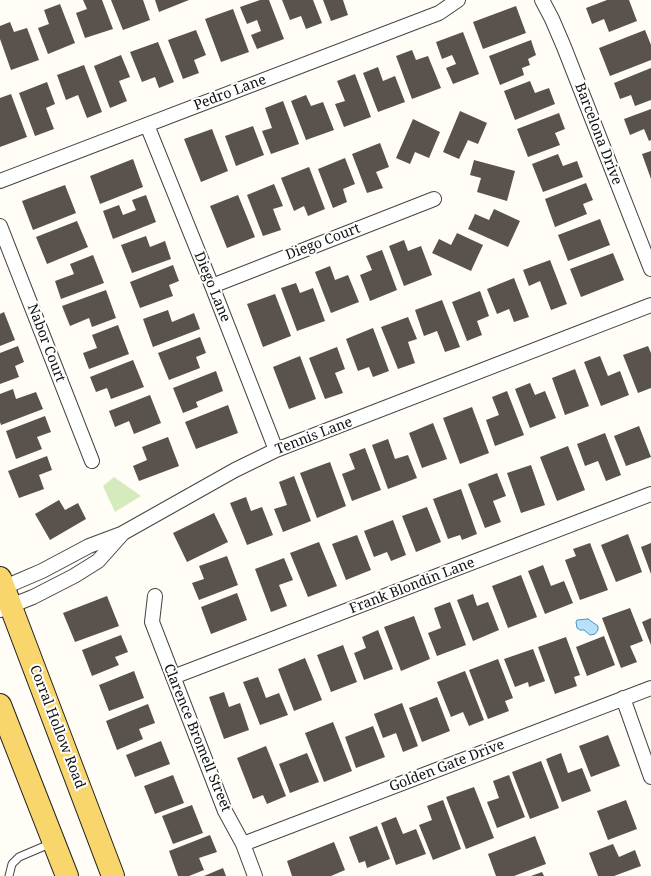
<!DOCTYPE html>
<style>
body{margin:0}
canvas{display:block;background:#fffdf5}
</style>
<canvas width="651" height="876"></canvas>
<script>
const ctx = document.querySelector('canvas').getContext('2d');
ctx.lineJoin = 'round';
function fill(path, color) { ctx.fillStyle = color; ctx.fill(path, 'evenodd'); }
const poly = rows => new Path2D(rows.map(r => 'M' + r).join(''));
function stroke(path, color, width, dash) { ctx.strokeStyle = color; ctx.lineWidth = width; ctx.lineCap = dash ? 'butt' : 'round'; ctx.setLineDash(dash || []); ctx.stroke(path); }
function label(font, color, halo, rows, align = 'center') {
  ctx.font = font + ' "Noto Serif",serif'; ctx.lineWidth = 4; ctx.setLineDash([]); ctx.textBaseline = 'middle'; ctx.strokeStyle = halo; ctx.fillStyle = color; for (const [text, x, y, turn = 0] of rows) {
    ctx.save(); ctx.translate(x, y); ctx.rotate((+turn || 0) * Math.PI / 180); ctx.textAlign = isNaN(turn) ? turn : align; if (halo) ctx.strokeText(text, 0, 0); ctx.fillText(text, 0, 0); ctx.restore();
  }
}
fill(poly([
 [114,477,141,496,115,512,103,486]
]), '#d5ebbd');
const water = poly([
 [588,619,598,626,598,630,595,634,590,635,584,630,580,630,577,628,576,622,577,620,588,619]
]);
fill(water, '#b9e0f7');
stroke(water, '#3f96cf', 1);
fill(poly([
 [83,0,102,0,113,29,85,38,76,13,87,9],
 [111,0,143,0,150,20,123,30],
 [155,0,189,0,159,12],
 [260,0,269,0,284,39,257,49,251,35,261,31,257,20,247,24,240,7],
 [282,0,313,0,322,23,306,29,301,16,290,20],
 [323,0,343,0,348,15,331,21],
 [607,0,629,0,637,21,609,32,604,19,592,24,586,8],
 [60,4,75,43,48,54,38,28,49,24,44,10],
 [516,6,526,33,483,49,473,22],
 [233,9,249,52,221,62,205,19],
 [10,22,14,32,27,28,39,60,11,70,0,39,0,26],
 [196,30,206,55,194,60,199,73,183,79,168,40],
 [645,30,651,45,651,60,610,76,599,48],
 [463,32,479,74,453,84,446,68,456,64,452,55,442,59,436,42],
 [531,40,536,55,528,59,530,65,522,68,524,75,500,85,489,56],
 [158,42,174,82,159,88,155,77,142,82,130,52],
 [412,50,416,60,428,56,441,88,412,99,396,56],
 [121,55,130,77,119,81,127,101,110,108,94,66],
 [84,65,102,112,87,118,78,95,66,100,57,75],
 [378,67,383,81,395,76,405,102,378,112,363,73],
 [651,68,651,100,635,106,631,95,620,99,614,83],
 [355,74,371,117,344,127,335,104,345,101,337,81],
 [530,81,535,93,549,88,555,104,515,120,504,91],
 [47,82,55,104,46,108,54,129,35,136,19,93],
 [11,94,27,137,0,147,0,98],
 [306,95,311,106,323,102,334,130,306,140,291,101],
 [283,101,299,144,271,154,262,131,272,128,265,108],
 [651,109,651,140,649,141,644,129,630,135,624,119],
 [460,111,487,123,478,144,468,140,459,159,443,152],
 [559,113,565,129,555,133,560,145,528,157,517,129],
 [413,119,440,132,429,158,415,152,410,164,396,158],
 [253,126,264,155,236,166,225,136],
 [212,129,228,171,201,182,184,139],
 [380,143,389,167,376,172,383,188,367,193,352,154],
 [651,151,651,179,642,154],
 [558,154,563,166,577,161,583,177,543,192,532,164],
 [345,158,355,184,343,189,347,202,333,208,318,169],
 [133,159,143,187,100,204,90,176],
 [474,160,515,171,507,201,477,192,481,178,470,175],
 [309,167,325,209,308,216,304,206,294,211,281,178],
 [586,183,593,200,583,204,587,214,555,227,545,199],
 [274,184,283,206,273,209,281,230,263,236,247,195],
 [65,185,76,213,33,230,22,201],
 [146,195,156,222,113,239,103,211,119,205,123,215,136,210,132,200],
 [238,195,255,237,227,248,210,206],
 [494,209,520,221,508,247,468,229,475,214,489,220],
 [600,219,610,245,568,261,558,235],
 [77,221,88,247,47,264,36,237],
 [457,233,483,245,471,271,432,253,439,239,451,245],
 [146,236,150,247,165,241,171,259,132,273,121,245],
 [404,240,408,251,421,246,432,275,404,286,389,246],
 [382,250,397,290,370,301,360,275,372,270,366,256],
 [613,253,624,280,581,297,570,269],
 [93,255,104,283,61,299,55,281,74,274,70,264],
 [550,260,567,304,551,310,540,281,529,286,523,270],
 [173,265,179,281,169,285,173,296,140,308,130,282],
 [330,266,335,280,348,275,359,302,331,313,315,272],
 [514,278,529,317,514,322,509,309,497,314,487,289],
 [296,283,300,293,313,288,325,321,297,331,281,288],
 [106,290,116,318,92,327,89,318,70,326,62,306],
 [480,291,489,316,477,321,482,335,467,341,452,302],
 [275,294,291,336,263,347,247,304],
 [442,300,460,347,445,352,437,331,424,336,415,310],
 [168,310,172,322,194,313,200,329,153,347,143,319],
 [4,312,15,340,0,346,0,314],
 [408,317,417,339,408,342,415,363,398,369,381,327],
 [118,325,129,354,89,369,83,353,97,348,92,335],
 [373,328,389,371,373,377,369,367,358,371,346,339],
 [200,337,206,353,196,357,200,368,169,380,158,353],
 [18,346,24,362,15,366,19,377,0,384,0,353],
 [648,346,651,353,651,388,638,393,623,355],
 [337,347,345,369,335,373,343,393,325,399,309,358],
 [300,356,316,399,289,409,273,367],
 [600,356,608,376,620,371,629,395,601,406,584,362],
 [133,360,144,387,111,399,107,388,96,392,90,377],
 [575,369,589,406,565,415,552,378],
 [216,371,223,391,196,402,198,407,183,413,173,388],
 [530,383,535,395,545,391,556,418,530,428,515,389],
 [13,389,16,399,36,392,43,409,1,425,0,422,0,394],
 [507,391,524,435,495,446,486,420,499,415,492,397],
 [150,395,161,423,134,434,129,421,115,427,109,411],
 [228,405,238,433,196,449,185,422],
 [472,407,489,453,460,464,443,418],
 [45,416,51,432,37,437,42,449,16,459,6,431],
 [433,423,447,459,422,468,409,433],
 [639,426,651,457,626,466,614,436],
 [605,433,621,475,606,481,598,461,585,466,577,444],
 [168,437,179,466,139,481,133,466,147,460,142,447],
 [388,439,395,459,408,455,417,478,388,489,372,445],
 [568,446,585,490,557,501,540,457],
 [365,448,381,490,352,501,342,474,355,469,349,454],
 [47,456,52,470,39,475,44,489,19,498,8,471],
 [330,462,346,506,317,518,300,473],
 [531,465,545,505,521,513,507,473],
 [497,473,506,496,493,501,501,522,485,528,468,484],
 [294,476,311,521,283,532,274,509,287,505,279,482],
 [461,489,477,534,462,540,460,535,448,539,433,499],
 [246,497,251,511,262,507,273,535,247,545,230,503],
 [59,500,65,510,78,503,86,519,50,540,35,514],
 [427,507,441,542,416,552,402,516],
 [214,513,228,542,187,562,173,533],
 [393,520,406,555,391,561,387,552,374,557,364,531],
 [628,534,642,572,616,582,601,545],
 [357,535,371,570,346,580,332,544],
 [319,542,337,586,308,597,290,553],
 [590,543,608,590,580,600,565,560,576,556,573,549],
 [651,543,651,574,641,547],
 [227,556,238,585,199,600,192,583,204,579,199,566],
 [284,558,293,580,279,585,287,606,271,612,255,569],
 [543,565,551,586,564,581,573,603,545,614,528,571],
 [521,575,537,617,508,628,492,586],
 [237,593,247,620,211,634,201,607],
 [473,594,477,606,488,602,499,630,473,641,457,600],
 [107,596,119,626,75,642,63,613],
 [450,602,466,645,437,656,428,633,441,628,434,608],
 [630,608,643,641,630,646,637,662,621,668,602,618],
 [414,616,430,659,401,671,384,627],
 [651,618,651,645,642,622],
 [378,630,393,669,364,680,354,653,366,648,362,637],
 [121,635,128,652,115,657,119,665,92,676,82,650],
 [604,636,615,665,587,676,576,647],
 [566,637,580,675,574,677,577,686,555,694,538,647],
 [343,645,357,682,331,692,317,655],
 [533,649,545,681,529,687,528,682,515,687,504,659],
 [305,658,322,700,294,711,278,669],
 [498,659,513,698,505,701,509,711,488,719,469,670],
 [134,671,144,698,109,711,99,685],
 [465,671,484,720,469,726,463,712,451,717,437,682],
 [258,677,266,698,279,693,288,715,260,725,243,682],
 [224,692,229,707,240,703,249,730,224,739,209,697],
 [437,697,450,731,422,742,409,708],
 [402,703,418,746,403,752,396,733,383,738,374,714],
 [148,704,155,723,139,729,143,739,117,750,106,721],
 [333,722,352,771,324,782,305,733],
 [373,726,385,757,356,768,345,737],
 [608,735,620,766,591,777,579,746],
 [161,741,170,764,135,777,126,755],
 [266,746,286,796,267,804,263,795,253,799,237,758],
 [307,753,319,782,290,793,279,764],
 [561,753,568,773,582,768,591,791,562,802,546,759],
 [541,761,559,808,530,819,512,772],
 [173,775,184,803,155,814,144,786],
 [509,775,525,817,497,828,487,802,499,798,493,781],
 [474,787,494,838,466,849,446,797],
 [443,800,461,849,433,860,419,825,432,820,427,806],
 [626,800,637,829,608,840,597,811],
 [192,805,203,833,173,844,162,816],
 [396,817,403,834,416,829,426,854,396,865,381,823],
 [377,826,390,859,367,868,365,861,359,863,349,837],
 [210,835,217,852,199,858,204,870,189,876,178,876,169,851],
 [535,836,546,864,514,876,496,876,488,854],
 [334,842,345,870,331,876,292,876,287,861],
 [613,844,619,857,635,850,641,866,614,876,598,876,589,853],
 [223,868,226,876,204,876],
 [542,872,544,876,531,876]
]), '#5a524d');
const service = poly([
 [9,876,12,864,19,857,52,843]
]);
const minor = poly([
 [542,0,552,19,564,47,651,269],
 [147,125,212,286,276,450],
 [0,181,439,13,458,0],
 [0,226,92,461],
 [212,286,434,199],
 [0,589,42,571,89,546,121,534],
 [155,596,152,622,225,811,243,844,255,876],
 [0,610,33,597,74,576,98,561,123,533,235,470,276,450,651,305],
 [173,677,651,494],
 [623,698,651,777],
 [243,844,651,688]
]);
const primary = poly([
 [0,578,113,876],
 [0,705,67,876]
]);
stroke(service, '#444', 9);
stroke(minor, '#444', 16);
stroke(primary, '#222', 24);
stroke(service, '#fff', 7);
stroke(minor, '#fff', 14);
stroke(primary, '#f9d66b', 22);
label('14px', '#111', '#fff', [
 ["Pedro Lane",230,93,-21],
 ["Barcelona Drive",598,134,69],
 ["Diego Court",323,242,-21],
 ["Diego Lane",212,287,68],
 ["Nabor Court",46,343,69],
 ["Tennis Lane",314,436,-21],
 ["Frank Blondin Lane",412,586,-21],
 ["Corral Hollow Road",57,727,69],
 ["Clarence Bromell Street",197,738,68],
 ["Golden Gate Drive",447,766,-21]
]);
</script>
